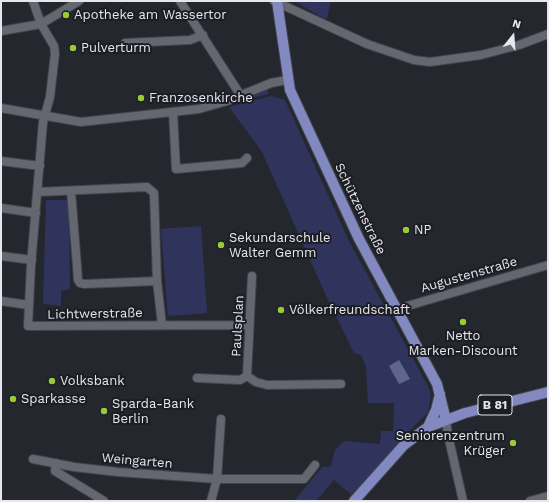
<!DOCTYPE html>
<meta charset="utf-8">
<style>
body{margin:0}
#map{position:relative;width:549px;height:502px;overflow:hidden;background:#25272f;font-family:"Work Sans",sans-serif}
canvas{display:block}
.frame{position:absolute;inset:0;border:2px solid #e6e7ec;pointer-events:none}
.north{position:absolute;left:493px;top:16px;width:40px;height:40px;-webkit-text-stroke:3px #1c1d25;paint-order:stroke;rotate:17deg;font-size:11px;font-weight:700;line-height:16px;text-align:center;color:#e6e7ec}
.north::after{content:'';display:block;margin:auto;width:14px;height:18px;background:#e6e7ec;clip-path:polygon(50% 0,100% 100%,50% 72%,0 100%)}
</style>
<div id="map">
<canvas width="549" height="502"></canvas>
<div class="frame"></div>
<div class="north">N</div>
</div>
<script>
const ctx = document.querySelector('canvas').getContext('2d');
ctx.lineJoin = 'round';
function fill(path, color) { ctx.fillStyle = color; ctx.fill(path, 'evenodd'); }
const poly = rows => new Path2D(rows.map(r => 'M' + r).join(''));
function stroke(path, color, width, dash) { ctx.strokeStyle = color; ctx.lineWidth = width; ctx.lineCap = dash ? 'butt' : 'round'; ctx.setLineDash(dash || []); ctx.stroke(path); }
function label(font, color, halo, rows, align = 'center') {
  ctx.font = font + ' "Work Sans",sans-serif'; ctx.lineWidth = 4; ctx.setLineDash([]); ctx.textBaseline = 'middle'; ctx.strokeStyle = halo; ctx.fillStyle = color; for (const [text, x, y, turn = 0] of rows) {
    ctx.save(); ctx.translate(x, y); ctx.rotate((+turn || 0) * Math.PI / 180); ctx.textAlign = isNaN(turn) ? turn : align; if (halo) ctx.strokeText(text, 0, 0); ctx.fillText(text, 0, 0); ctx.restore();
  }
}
fill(poly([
 [294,1,331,1,327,18,325,19],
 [268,89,268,94,241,101,241,100],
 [271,96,285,100,349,241,429,388,431,396,428,413,416,424,353,496,334,480,316,501,294,501,322,467,331,466,335,450,344,441,380,444,381,431,393,431,394,403,368,403,366,367,361,355,354,353,328,300,262,152,229,107],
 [46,200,69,200,70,289,61,291,61,306,43,304],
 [201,226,207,313,168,316,161,229]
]), '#30345c');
fill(poly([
 [399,360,410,379,399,384,389,366]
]), '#5e6591');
const minor = poly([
 [33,1,41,24,54,46,55,54,50,97,43,122,31,265,28,326,249,325],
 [180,1,241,96],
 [274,1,367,44,414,60,430,62,481,55,519,45,548,34],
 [1,31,41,24,79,1],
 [125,43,190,40,203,35],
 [1,108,81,122,199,109,227,101,271,83,287,80],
 [173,112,176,169,242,163,247,158],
 [1,161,40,166],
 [71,191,77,266,78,280,80,283,84,284,157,281],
 [38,192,147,187,154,193,157,281,162,325],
 [1,208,36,213],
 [1,256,32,260],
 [252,276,247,376,256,382,267,385,341,384],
 [1,301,29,305],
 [397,309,548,265],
 [197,378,240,380,247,376],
 [446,420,448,435,463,501],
 [33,459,74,467,118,472,217,479,304,479,315,465],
 [56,463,55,471,104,501],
 [211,501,217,479,221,419],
 [530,501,548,496]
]);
const major = poly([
 [277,1,290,90,359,239,437,384,446,420],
 [428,427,436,410,440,394],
 [354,501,404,445,428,427,465,413,548,392]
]);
stroke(minor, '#43444a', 10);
stroke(major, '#43444a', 12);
stroke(minor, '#656770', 8);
stroke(major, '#8189c0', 10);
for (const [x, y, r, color] of [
 [66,15,4,"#98cb37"],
 [73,48,4,"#98cb37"],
 [141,98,4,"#98cb37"],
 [406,230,4,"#98cb37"],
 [221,245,4,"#98cb37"],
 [281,310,4,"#98cb37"],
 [463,322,4,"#98cb37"],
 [52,381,4,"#98cb37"],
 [13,399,4,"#98cb37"],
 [104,411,4,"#98cb37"],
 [513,443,4,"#98cb37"]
]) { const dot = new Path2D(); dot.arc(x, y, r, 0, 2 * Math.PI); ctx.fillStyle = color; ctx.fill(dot); stroke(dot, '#1c1d25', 1.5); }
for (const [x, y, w] of [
 [495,405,34]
]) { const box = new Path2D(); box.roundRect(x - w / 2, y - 10, w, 20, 3); ctx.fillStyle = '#1c1d25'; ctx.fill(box); stroke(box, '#e6e7ec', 1); }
label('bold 12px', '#e6e7ec', null, [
 ["B 81",495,405]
]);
label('13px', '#e6e7ec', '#1c1d25', [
 ["Apotheke am Wassertor",74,15],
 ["Pulverturm",81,48],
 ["Franzosenkirche",149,98],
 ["NP",414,230],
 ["Sekundarschule",229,238],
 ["Walter Gemm",229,253],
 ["Völkerfreundschaft",289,310],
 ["Netto",463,336,"center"],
 ["Marken-Discount",463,351,"center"],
 ["Volksbank",60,381],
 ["Sparkasse",21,399],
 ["Sparda-Bank",112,404],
 ["Berlin",112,419],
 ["Seniorenzentrum",505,436,"right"],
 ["Krüger",505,451,"right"]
], 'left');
label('13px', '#e6e7ec', '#1c1d25', [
 ["Schützenstraße",360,209,64],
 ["Augustenstraße",469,275,-16],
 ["Lichtwerstraße",95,314,-1],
 ["Paulsplan",238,326,-87],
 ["Weingarten",137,461,5]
]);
</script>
